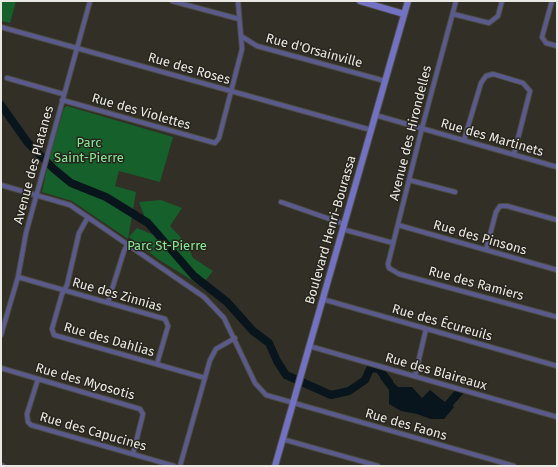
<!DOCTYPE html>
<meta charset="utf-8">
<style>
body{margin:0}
#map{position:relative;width:558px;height:467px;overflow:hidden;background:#312f26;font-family:"Fira Sans",sans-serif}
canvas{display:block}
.frame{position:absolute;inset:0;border:2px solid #e9e8e2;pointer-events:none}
</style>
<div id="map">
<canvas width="558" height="467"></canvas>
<div class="frame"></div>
</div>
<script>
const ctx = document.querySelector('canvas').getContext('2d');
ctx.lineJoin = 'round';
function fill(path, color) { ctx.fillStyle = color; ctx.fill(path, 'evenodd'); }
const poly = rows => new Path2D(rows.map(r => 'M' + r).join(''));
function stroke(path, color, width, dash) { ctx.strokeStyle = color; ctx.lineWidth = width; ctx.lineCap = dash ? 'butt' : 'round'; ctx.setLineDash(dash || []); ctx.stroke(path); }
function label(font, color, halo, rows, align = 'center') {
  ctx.font = font + ' "Fira Sans",sans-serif'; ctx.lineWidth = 3; ctx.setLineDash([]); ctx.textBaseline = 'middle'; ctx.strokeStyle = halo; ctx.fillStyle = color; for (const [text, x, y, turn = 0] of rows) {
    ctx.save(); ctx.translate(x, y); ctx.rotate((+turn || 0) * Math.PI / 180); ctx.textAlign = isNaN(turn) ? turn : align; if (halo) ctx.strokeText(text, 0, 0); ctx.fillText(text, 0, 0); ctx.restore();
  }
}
fill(poly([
 [1,1,16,1,10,23,1,21],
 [67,106,173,137,160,182,119,171,115,186,136,192,128,239,72,201,42,192,49,159,64,108],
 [161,200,182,208,170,226,187,244,193,258,213,271,201,286,158,259,129,237,137,228,154,235,147,223,139,202]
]), '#16602b');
fill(poly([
 [383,373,398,387,412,387,422,398,430,390,446,403,452,405,454,407,444,419,431,419,417,414,401,411,389,404,389,390,380,378]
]), '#08151c');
stroke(poly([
 [1,105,28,143,54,169,71,183,106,197,148,223,194,276,227,302,253,331,269,343,277,361,286,375,331,395,349,391,365,380,370,369,378,368,389,382],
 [441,407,446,407,460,391]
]), '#08151c', 8);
const street = poly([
 [172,1,239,19],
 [456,1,422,128,388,264,389,268,399,274,557,317],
 [552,1,542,37,546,43,557,46],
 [453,14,489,23,498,16,502,1],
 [1,27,371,130],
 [241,36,257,46,385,81],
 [7,78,63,94],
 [62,100,215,143,219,138,242,49,238,1],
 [375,115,557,167],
 [464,140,481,83,486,76,493,74,523,83,530,91,514,154],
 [409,180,455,192],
 [1,185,70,205,204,297,224,318,255,383,266,395,514,466],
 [281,202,344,224],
 [88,217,79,233,67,285,62,294,52,329,54,335,205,378],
 [398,225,557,270],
 [342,229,393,243],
 [486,250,496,212,500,206,507,206,557,220],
 [18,277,165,319,168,326,157,364],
 [322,299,557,366],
 [108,302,124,251,127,245],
 [1,335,18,277,26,233,90,1],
 [309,346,557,417],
 [1,368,140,409,143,414,133,454],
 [415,376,426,329],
 [38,379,27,414,28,422,31,425,174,466],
 [282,439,378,466],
 [1,465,3,466],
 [180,466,210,360,216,349,235,338]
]);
const secondary = poly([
 [360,1,404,14],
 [275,466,408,1]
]);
stroke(street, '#4e4d44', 6);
stroke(secondary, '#4e4d44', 8);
stroke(street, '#5a5a8d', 4);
stroke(secondary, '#7271c2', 6);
label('13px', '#e9e8e2', '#27251d', [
 ["Rue d'Orsainville",314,51,15],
 ["Rue des Roses",189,69,16],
 ["Rue des Violettes",141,112,16],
 ["Avenue des Hirondelles",411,133,-76],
 ["Rue des Martinets",492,138,16],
 ["Avenue des Platanes",34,165,-75],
 ["Boulevard Henri-Bourassa",331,230,-74],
 ["Rue des Pinsons",480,238,16],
 ["Rue des Ramiers",476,284,15],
 ["Rue des Zinnias",117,295,16],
 ["Rue des Écureuils",442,323,16],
 ["Rue des Dahlias",109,340,16],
 ["Rue des Blaireaux",436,372,16],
 ["Rue des Myosotis",85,382,16],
 ["Rue des Faons",406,425,16],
 ["Rue des Capucines",93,432,16]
]);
label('13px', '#84ea97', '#27251d', [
 ["Parc",89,143],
 ["Saint-Pierre",89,158],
 ["Parc St-Pierre",167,246]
]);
</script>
